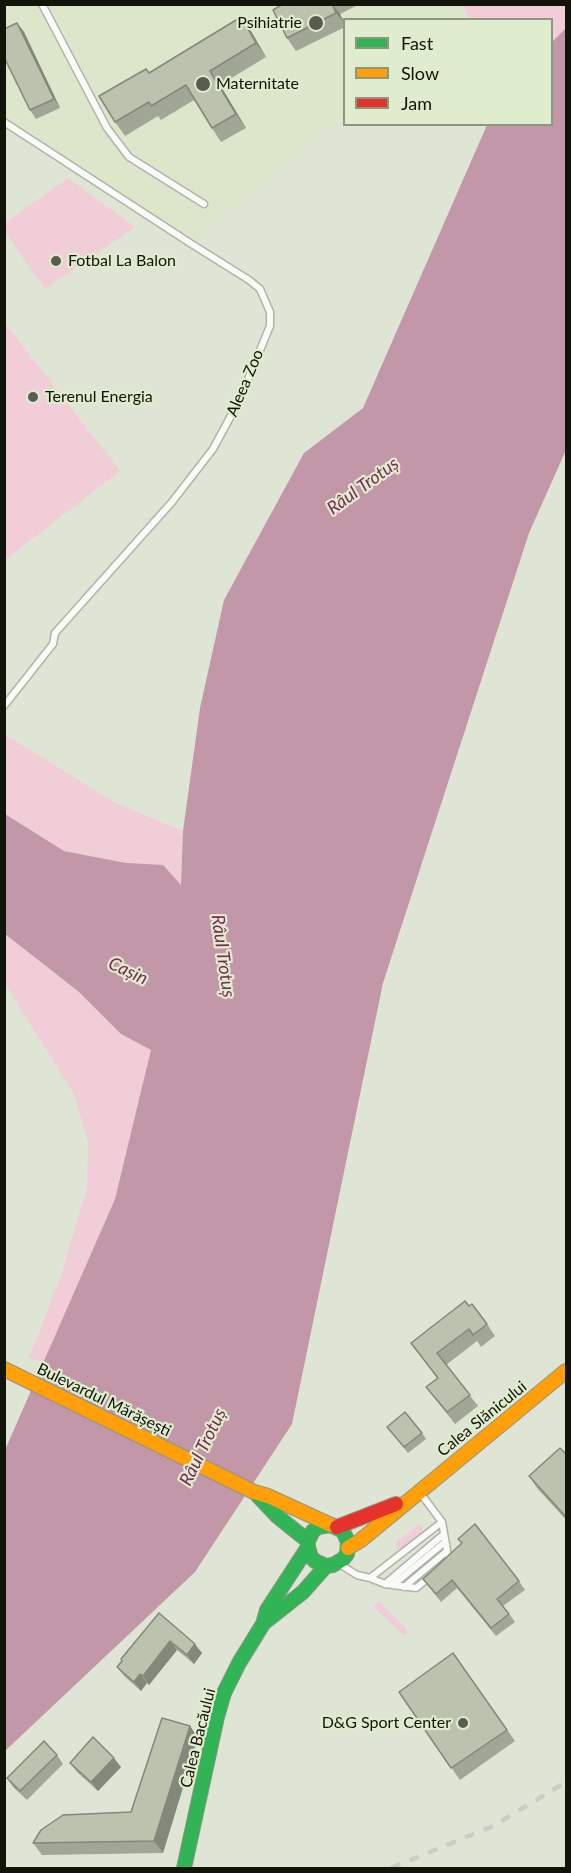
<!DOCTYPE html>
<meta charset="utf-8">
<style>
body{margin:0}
#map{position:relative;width:571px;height:1873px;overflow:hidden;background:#dfe5d5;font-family:Lato,sans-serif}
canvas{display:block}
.frame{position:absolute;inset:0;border:6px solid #101409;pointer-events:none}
.legend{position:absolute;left:343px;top:18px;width:210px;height:108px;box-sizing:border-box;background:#e0ecce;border:2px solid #8d967f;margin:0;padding:8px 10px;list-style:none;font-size:18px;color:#101409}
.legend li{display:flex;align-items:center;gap:12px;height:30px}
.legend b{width:30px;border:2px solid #8d967f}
</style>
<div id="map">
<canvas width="571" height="1873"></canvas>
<div class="frame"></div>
<ul class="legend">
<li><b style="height:8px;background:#30b455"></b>Fast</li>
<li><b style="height:8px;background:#ff9f0a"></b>Slow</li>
<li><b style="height:8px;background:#e5322d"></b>Jam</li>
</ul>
</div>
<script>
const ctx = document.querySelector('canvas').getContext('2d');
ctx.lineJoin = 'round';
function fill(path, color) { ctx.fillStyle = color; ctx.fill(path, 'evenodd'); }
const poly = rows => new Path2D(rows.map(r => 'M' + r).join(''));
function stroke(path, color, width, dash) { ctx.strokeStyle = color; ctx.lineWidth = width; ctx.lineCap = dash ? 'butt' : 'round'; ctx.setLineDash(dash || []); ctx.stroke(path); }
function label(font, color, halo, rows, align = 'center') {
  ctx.font = font + ' Lato,sans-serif'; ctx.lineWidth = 4.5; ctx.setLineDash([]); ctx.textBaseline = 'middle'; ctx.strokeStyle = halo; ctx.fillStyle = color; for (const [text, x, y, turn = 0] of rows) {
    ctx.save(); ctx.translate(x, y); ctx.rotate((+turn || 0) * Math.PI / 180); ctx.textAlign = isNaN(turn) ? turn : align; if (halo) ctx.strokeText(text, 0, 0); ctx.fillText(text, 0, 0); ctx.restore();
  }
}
fill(poly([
 [462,4,467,13,459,19,344,20,344,114,190,243,5,122,4,5]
]), '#dbe6ca');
fill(poly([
 [462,5,566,5,566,28,552,42,552,20,470,19],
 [68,178,135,227,45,289,5,232,5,223],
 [5,323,120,471,5,560],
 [4,734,114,802,183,831,181,886,126,863,64,851,5,814],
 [4,934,79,992,121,1034,152,1050,115,1199,44,1362,29,1358,60,1278,87,1188,88,1143,74,1094,5,984],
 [419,1524,423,1527,422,1533,400,1550,396,1549,396,1542],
 [379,1601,405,1627,407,1630,407,1634,402,1634,375,1608,374,1605]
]), '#f0cdd7');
fill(poly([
 [566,28,566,450,529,533,383,983,292,1424,195,1572,5,1751,5,1450,115,1199,151,1050,121,1034,79,992,5,934,5,814,64,851,126,863,163,865,181,885,183,831,200,708,224,600,304,453,363,408,487,125,552,124,552,42]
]), '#c297a8');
const lane = poly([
 [42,4,107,128,129,157,204,204],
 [4,122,190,243,249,280,260,289,270,312,270,326,240,399,213,449,172,502,55,633,53,644,4,706],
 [442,1522,449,1561,447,1563],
 [341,1565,357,1575,370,1578,442,1522,421,1494],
 [370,1578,385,1584,416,1588,430,1577],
 [385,1584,444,1534],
 [393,1585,445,1542],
 [404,1587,447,1551]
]);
const fast = poly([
 [258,1496,277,1516,308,1541],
 [265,1622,303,1592,326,1566],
 [184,1868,217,1717,224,1693,239,1663,263,1624,267,1610,308,1547,308,1541,313,1531,318,1527,331,1525,343,1531,348,1542,347,1554,343,1559,333,1565,326,1566,315,1561,311,1557,308,1547]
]);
const slow = poly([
 [4,1369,254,1492,268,1496,331,1525],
 [348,1548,361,1540,566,1371]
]);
const jam = poly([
 [337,1527,396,1504]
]);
stroke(lane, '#afb4a7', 9);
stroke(fast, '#909682', 16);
stroke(slow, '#909682', 16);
stroke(jam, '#909682', 16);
stroke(lane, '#fafbf9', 6);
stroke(fast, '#30b455', 14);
stroke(slow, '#ff9f0a', 14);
stroke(jam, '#e5322d', 14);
stroke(poly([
 [391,1868,493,1826,566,1782]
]), '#caccc7', 4.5, [10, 10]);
fill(poly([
 [283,4,355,4,356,6,340,14,345,24,345,27,296,51,287,38],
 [241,17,266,57,220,85,246,128,221,142,194,100,161,120,158,116,125,136,115,122,149,73],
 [17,23,24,32,60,108,36,119,30,110],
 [469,1306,487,1324,495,1336,481,1347,477,1341,446,1365,478,1406,455,1424,426,1387,437,1378,411,1343],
 [387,1427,422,1433,426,1439,408,1453],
 [567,1455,567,1521,537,1488,529,1476],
 [423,1579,519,1581,525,1590,503,1606,515,1622,496,1636,457,1588,441,1602],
 [159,1613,202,1653,194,1664,177,1650,149,1685,147,1683,141,1691,124,1676,117,1667,122,1661,121,1659],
 [453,1653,515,1741,460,1780,399,1692],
 [190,1726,198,1738,163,1853,42,1855,33,1843,131,1812],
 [57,1755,63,1764,27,1800,13,1787,7,1778],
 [70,1763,121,1767,98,1791,77,1772]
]), '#a1a796');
fill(poly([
 [332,4,340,14,345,24,336,13],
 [241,17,251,31,266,57,256,43],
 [17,23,24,32,60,108,54,99],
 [210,71,220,85,246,128,236,114],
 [170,1641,177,1650,149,1685,143,1676],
 [195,1644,202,1653,194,1664,187,1655],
 [140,1674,147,1683,141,1691,134,1682],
 [190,1726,198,1738,163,1853,154,1841],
 [114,1758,121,1767,98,1791,91,1782]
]), '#83887a');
const building = poly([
 [283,4,332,4,336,13,287,38,273,10,283,4],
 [241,17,256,43,210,71,236,114,212,128,186,85,151,106,149,102,115,122,99,96,146,69,149,73,241,17],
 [17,23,54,99,30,110,4,57,4,29,17,23],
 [465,1301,469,1306,472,1304,487,1324,473,1335,469,1329,437,1353,470,1395,447,1412,426,1387,438,1378,411,1343,465,1301],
 [405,1412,422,1433,404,1447,387,1427,405,1412],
 [560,1448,567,1455,567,1518,529,1476,560,1448],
 [475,1524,519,1581,497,1599,509,1614,491,1628,452,1580,436,1594,423,1579,462,1543,458,1539,475,1524],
 [159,1613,195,1644,187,1655,170,1641,143,1676,140,1674,134,1682,117,1667,122,1661,121,1659,159,1613],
 [453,1653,507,1730,451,1768,399,1692,453,1653],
 [162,1718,190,1726,154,1841,33,1843,41,1830,63,1815,131,1812,162,1718],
 [93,1737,114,1758,91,1782,70,1763,93,1737],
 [44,1741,57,1755,20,1791,7,1778,44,1741]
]);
fill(building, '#bbc2ae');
stroke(building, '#83887a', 1.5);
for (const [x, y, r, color] of [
 [316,23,8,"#585d50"],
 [203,84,8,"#585d50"],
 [56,261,6,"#585d50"],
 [33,397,6,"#585d50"],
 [463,1723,6,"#585d50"]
]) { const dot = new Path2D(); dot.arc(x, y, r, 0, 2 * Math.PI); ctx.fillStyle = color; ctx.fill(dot); stroke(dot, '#e0ecce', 2); }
label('16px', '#101409', '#e0ecce', [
 ["Psihiatrie",302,23,"right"],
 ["Maternitate",216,84],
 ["Fotbal La Balon",68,261],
 ["Terenul Energia",45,397],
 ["D&G Sport Center",451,1723,"right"]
], 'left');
label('16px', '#101409', '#e0ecce', [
 ["Aleea Zoo",245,383,-67],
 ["Bulevardul Mărășești",104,1400,26],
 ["Calea Slănicului",482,1419,-39],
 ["Calea Bacăului",198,1738,-76]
]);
label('italic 18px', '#792955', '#e0ecce', [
 ["Râul Trotuș",363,486,-36],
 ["Râul Trotuș",223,956,82],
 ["Cașin",128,971,25],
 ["Râul Trotuș",203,1447,-64]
]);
</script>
